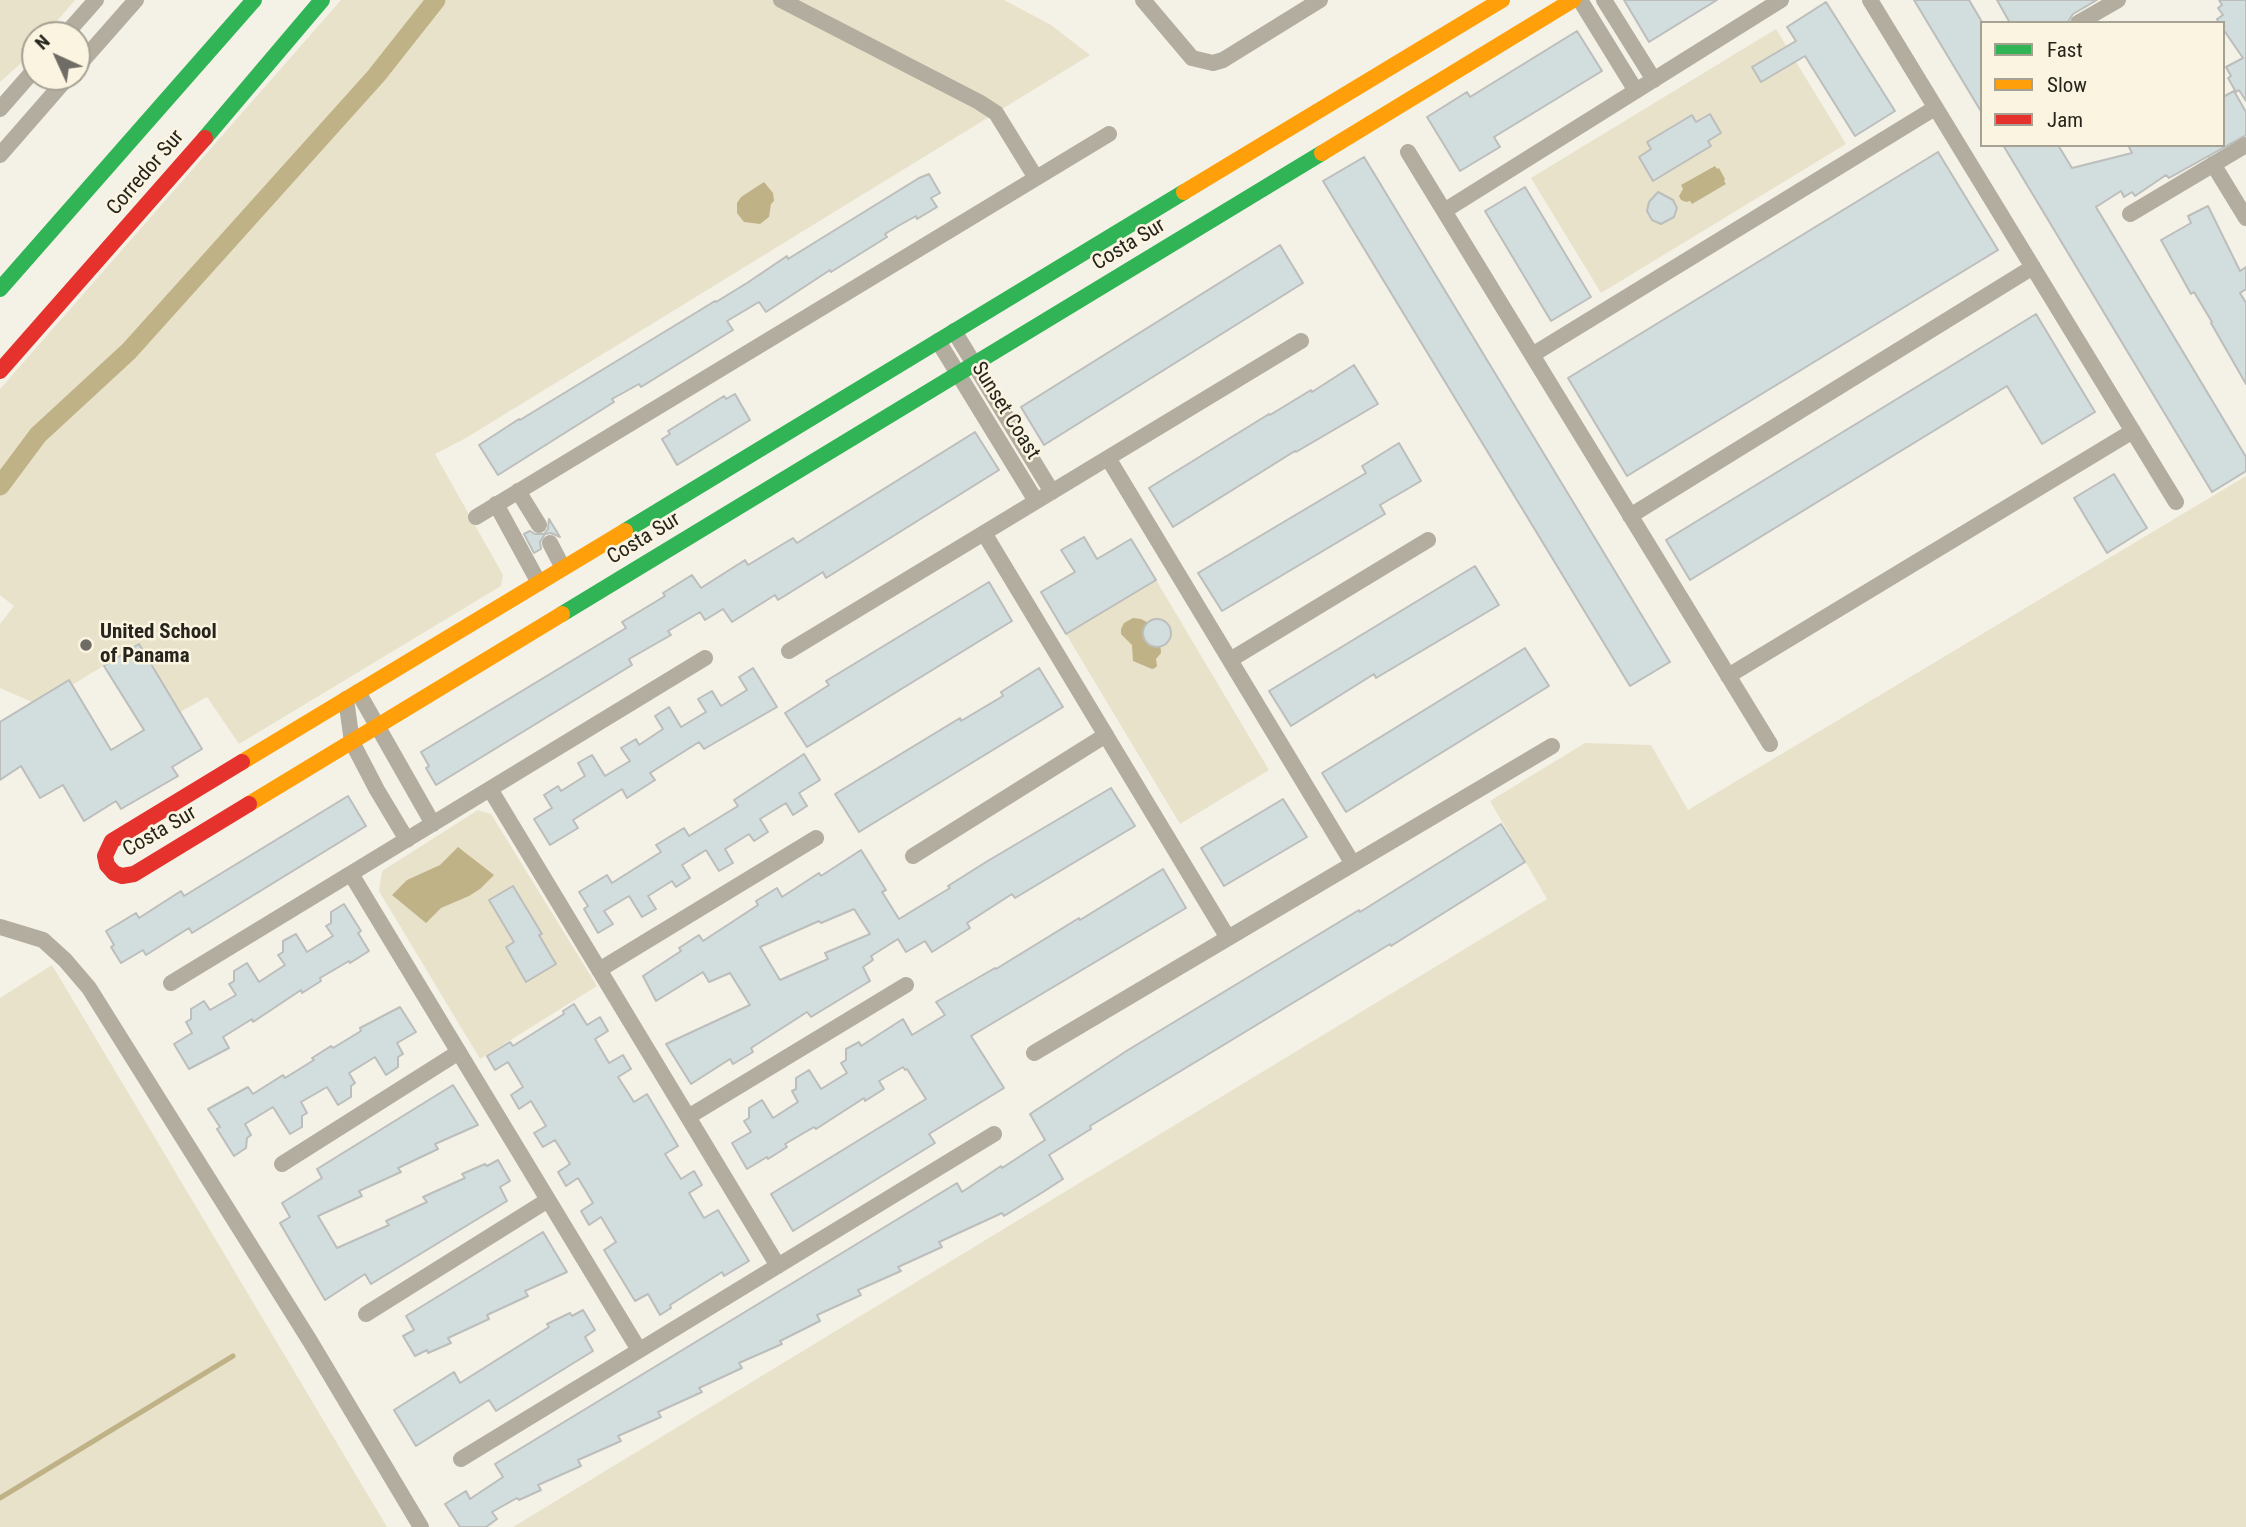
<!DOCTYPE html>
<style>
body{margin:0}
#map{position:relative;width:2246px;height:1527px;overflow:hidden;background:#f4f1e7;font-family:"Roboto Condensed",sans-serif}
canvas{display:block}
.legend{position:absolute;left:1980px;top:21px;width:245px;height:126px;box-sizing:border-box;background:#faf4e1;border:2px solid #a5a193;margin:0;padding:9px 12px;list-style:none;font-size:21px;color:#26241d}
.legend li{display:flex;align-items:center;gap:14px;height:35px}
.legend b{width:35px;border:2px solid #a5a193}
.north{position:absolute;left:21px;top:21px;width:70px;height:70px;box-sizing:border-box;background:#faf4e1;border:2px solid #a5a193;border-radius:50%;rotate:315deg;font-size:19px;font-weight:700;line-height:28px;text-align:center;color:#26241d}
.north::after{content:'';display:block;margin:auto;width:24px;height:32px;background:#6e6c64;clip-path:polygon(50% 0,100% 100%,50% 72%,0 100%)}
</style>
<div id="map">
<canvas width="2246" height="1527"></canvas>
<ul class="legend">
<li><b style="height:9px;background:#30b455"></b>Fast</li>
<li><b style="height:9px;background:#ff9f0a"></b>Slow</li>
<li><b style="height:9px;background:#e5322d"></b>Jam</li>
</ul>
<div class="north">N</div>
</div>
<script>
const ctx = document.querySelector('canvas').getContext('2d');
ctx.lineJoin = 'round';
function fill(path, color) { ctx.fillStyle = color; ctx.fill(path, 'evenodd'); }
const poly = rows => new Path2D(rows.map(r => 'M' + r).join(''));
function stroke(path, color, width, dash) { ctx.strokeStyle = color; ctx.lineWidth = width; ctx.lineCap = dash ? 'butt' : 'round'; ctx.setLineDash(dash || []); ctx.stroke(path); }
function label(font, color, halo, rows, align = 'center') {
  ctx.font = font + ' "Roboto Condensed",sans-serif'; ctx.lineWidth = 5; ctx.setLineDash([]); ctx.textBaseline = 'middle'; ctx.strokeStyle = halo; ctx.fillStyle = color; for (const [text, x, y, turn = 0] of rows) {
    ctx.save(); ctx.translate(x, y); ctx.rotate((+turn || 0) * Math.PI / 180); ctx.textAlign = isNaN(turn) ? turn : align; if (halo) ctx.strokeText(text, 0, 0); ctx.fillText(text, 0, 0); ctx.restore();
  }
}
fill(poly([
 [0,0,75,0,45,35,35,35,35,46,19,65,0,82],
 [341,0,1004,0,1051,25,1090,55,466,438,435,454,503,575,501,586,239,744,207,697,180,712,139,644,72,685,69,681,32,702,0,688,0,624,14,606,0,595,0,389],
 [1776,29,1846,144,1601,293,1531,178],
 [2246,476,2246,1527,513,1527,1547,899,1490,801,1585,743,1651,745,1688,810],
 [1156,580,1269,770,1180,824,1066,634],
 [478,810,491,814,597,986,480,1059,379,891,382,871],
 [52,965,387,1527,0,1527,0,998]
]), '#e9e2ca');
fill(poly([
 [1715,166,1717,169,1719,168,1725,179,1724,181,1726,184,1692,204,1690,201,1686,202,1681,200,1679,196,1683,189,1681,185],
 [764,182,773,193,774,201,771,204,769,217,760,224,744,222,737,213,737,203,741,197],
 [1133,618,1141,619,1147,622,1160,640,1161,653,1156,659,1157,666,1155,668,1152,669,1133,661,1132,645,1121,634,1121,629,1124,623],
 [458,847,494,875,480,889,469,896,441,908,426,923,392,895,407,880,440,865]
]), '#c0b287');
stroke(poly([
 [0,1498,233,1356]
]), '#c0b287', 5);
stroke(poly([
 [0,486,38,435,129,351,376,76,436,0]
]), '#c0b287', 19);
const building = poly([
 [1624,0,1717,0,1649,42,1624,0],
 [1914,0,1969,0,1982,22,1982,113,1914,0],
 [1997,0,2097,0,2073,14,2067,23,2010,23,1997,0],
 [2219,0,2246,0,2246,101,2239,90,2236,92,2228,78,2231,76,2226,67,2243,58,2223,29,2223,23,2219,23,2217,19,2223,15,2218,8,2222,5,2219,0],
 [1826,2,1895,111,1855,136,1805,56,1761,82,1752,67,1796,41,1787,27,1826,2],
 [1577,31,1602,71,1494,137,1500,147,1460,171,1427,117,1467,92,1470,97,1577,31],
 [2234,91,2246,112,2246,135,2169,178,2166,175,2135,196,2132,192,2124,197,2121,191,2096,207,2246,457,2246,471,2212,492,2003,145,2058,145,2072,168,2132,153,2128,145,2223,145,2223,97,2234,91],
 [1710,114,1721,133,1708,141,1711,146,1653,181,1639,157,1651,149,1647,142,1692,115,1696,122,1710,114],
 [1938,152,1998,250,1627,476,1568,378,1938,152],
 [1364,157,1670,662,1630,686,1323,181,1364,157],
 [929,174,940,193,931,198,937,207,917,219,916,216,898,226,885,234,887,237,831,272,830,270,766,312,759,302,727,321,733,330,641,387,639,384,612,399,614,402,498,475,479,445,519,419,520,420,715,301,716,302,747,283,787,256,788,259,919,178,929,174],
 [1525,187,1591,297,1551,321,1485,211,1525,187],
 [1658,192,1673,200,1677,208,1674,217,1661,224,1652,220,1647,211,1649,202,1658,192],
 [2208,206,2240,271,2246,267,2246,289,2240,293,2246,303,2246,384,2211,323,2212,322,2194,292,2191,294,2161,240,2191,223,2188,216,2208,206],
 [1280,245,1303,283,1044,445,1021,407,1280,245],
 [2036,314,2095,412,2042,444,2007,386,1690,580,1666,540,2036,314],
 [1354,365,1378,404,1296,452,1295,451,1173,527,1149,488,1269,414,1270,415,1311,390,1312,392,1354,365],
 [735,394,750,420,677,465,662,439,670,434,668,431,724,396,726,399,735,394],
 [975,432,999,470,826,578,823,572,778,600,775,595,732,622,723,609,705,620,700,612,668,631,671,635,629,659,632,665,436,785,426,768,429,766,421,752,626,628,622,622,665,596,663,593,692,575,701,588,745,560,748,565,793,538,797,543,975,432],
 [1399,443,1421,481,1380,505,1385,514,1222,611,1198,573,1366,473,1362,466,1399,443],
 [2114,474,2147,528,2107,553,2074,498,2114,474],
 [549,519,560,537,551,533,545,534,540,542,541,549,534,553,524,534,530,531,535,534,544,534,548,529,549,519],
 [1084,537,1097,559,1131,539,1156,580,1066,634,1041,592,1075,572,1061,550,1084,537],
 [1475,566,1499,605,1376,678,1374,674,1291,726,1269,691,1475,566],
 [989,582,1012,621,807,747,785,713,829,685,826,681,989,582],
 '1143 633a14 14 0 1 1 28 0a14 14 0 1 1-28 0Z',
 [139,644,202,749,172,767,178,776,121,809,116,801,84,821,63,785,40,798,21,766,0,780,0,722,69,680,111,750,144,730,104,666,139,644],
 [1525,648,1549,686,1346,812,1322,773,1525,648],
 [753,668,777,707,704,749,699,742,650,773,655,780,627,798,622,789,573,820,578,828,550,845,534,819,552,808,544,795,558,786,561,791,585,776,578,763,592,755,605,776,630,761,621,748,636,739,639,745,663,729,655,716,669,707,681,727,706,712,698,699,712,691,721,706,747,690,739,677,753,668],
 [1039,668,1063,707,859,832,835,794,960,718,961,721,1003,696,1001,692,1039,668],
 [804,754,820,780,799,793,807,806,793,815,786,803,760,819,768,832,754,841,749,834,725,849,733,863,719,871,706,850,682,865,690,878,676,887,672,881,648,896,656,909,642,917,629,896,604,911,613,924,598,933,584,909,588,906,579,892,607,875,612,883,661,852,656,845,684,828,689,836,738,806,734,800,804,754],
 [1111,788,1135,826,1015,898,1012,894,967,923,970,928,932,952,925,941,906,952,898,939,871,956,873,960,863,967,870,981,811,1017,807,1012,751,1048,753,1052,733,1064,730,1059,691,1084,666,1044,750,1005,730,973,709,982,703,972,656,1001,643,976,681,951,679,948,699,935,703,941,758,905,756,901,777,888,782,897,819,873,821,876,861,850,886,890,882,892,899,919,950,888,948,886,986,862,1111,788],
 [854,909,870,934,825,953,828,959,780,980,760,947,819,921,821,923,854,909],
 [348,796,366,826,192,933,189,928,146,955,143,950,121,963,111,947,114,945,106,931,136,913,139,918,181,891,184,896,348,796],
 [1283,799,1307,837,1224,886,1201,848,1283,799],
 [1501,824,1525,862,1391,946,1390,944,1090,1126,1091,1129,1049,1155,1063,1179,1043,1192,1004,1216,1002,1213,939,1242,942,1247,898,1267,901,1271,858,1290,861,1295,817,1315,820,1321,780,1341,782,1344,739,1363,742,1368,699,1388,702,1392,658,1412,661,1417,618,1436,621,1441,578,1460,581,1466,538,1485,541,1490,519,1500,517,1498,492,1512,497,1519,486,1527,460,1527,445,1504,466,1491,470,1499,503,1477,495,1464,957,1183,962,1192,1001,1166,1002,1168,1045,1140,1030,1114,1128,1050,1359,910,1360,912,1501,824],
 [1163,869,1186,908,971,1036,1004,1088,929,1134,935,1143,793,1231,771,1194,926,1099,907,1069,905,1070,903,1067,879,1081,884,1089,865,1101,864,1098,816,1129,814,1127,785,1144,787,1147,768,1159,767,1157,747,1169,732,1143,751,1132,744,1121,749,1118,749,1108,762,1100,773,1118,798,1102,792,1091,796,1089,796,1078,809,1070,821,1089,847,1073,841,1063,846,1060,846,1049,859,1042,861,1046,903,1019,912,1035,945,1015,936,1002,995,968,996,969,1079,918,1080,920,1163,869],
 [513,886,542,934,539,935,556,964,526,982,506,947,514,942,489,900,513,886],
 [344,904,361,931,358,933,369,951,350,963,349,961,320,978,321,981,302,993,301,990,253,1022,252,1019,223,1037,229,1048,189,1069,174,1044,192,1033,186,1022,191,1019,191,1009,204,1001,210,1010,236,995,229,984,234,981,234,971,247,963,259,982,285,965,278,955,283,952,283,941,296,934,307,952,333,936,326,926,331,923,331,912,344,904],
 [574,1004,587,1025,600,1017,608,1031,595,1039,609,1063,623,1055,631,1069,618,1077,634,1102,647,1094,678,1146,665,1154,681,1179,694,1171,702,1185,689,1193,704,1218,718,1210,749,1261,724,1276,722,1272,670,1305,671,1308,660,1315,648,1294,635,1301,604,1250,616,1242,601,1217,589,1225,581,1211,593,1203,578,1178,566,1186,558,1172,570,1164,555,1140,543,1147,534,1133,546,1126,531,1101,519,1109,511,1095,523,1087,508,1062,495,1070,487,1056,510,1042,513,1046,564,1014,563,1011,574,1004],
 [400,1007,416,1032,397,1043,403,1054,398,1057,398,1067,386,1075,375,1057,349,1073,355,1083,351,1086,351,1097,338,1105,327,1087,301,1102,307,1113,302,1116,302,1127,290,1134,273,1107,245,1124,251,1135,247,1138,246,1148,234,1156,217,1129,220,1127,208,1109,248,1087,253,1094,283,1075,285,1078,314,1060,312,1058,331,1046,333,1048,361,1031,360,1028,400,1007],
 [453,1085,478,1125,435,1144,438,1149,398,1168,401,1172,359,1191,362,1196,318,1216,337,1248,389,1225,386,1221,427,1202,423,1197,465,1178,462,1174,485,1164,487,1166,498,1160,510,1181,500,1187,507,1201,371,1284,365,1274,325,1300,280,1223,290,1217,282,1203,322,1178,317,1169,453,1085],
 [543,1232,567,1272,525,1291,528,1296,487,1315,489,1319,448,1338,451,1343,428,1353,427,1350,415,1356,403,1336,414,1330,406,1316,543,1232],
 [583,1310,595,1330,585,1337,593,1351,496,1411,489,1400,416,1446,394,1410,454,1372,460,1383,549,1327,547,1324,570,1313,572,1316,583,1310]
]);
fill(building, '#d2ddde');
stroke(building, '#bcbebc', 2);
stroke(poly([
 [781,0,979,102,996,113,1036,178],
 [1143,0,1192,58,1213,63,1223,60,1320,0],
 [1580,0,1636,91],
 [1604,0,1654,80],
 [1870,0,2176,502],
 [2078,23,2118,0],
 [65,35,96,0],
 [77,67,136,0],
 [0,109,35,69],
 [1408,152,1770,744],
 [0,155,68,77],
 [2213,164,2246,218],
 [1444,211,1781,0],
 [2130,214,2246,145],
 [954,331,1052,492],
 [938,341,1036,501],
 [1532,355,1935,108],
 [1108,458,1353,864],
 [518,491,539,525],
 [496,504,539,583],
 [1630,516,2033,267],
 [476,517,1109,134],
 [984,533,1228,938],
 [550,543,563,568],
 [789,651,1301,341],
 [1230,660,1428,540],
 [1728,676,2133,431],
 [358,692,433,824],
 [346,699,352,742,377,790,407,840],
 [490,789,778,1266],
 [913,856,1106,735],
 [351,874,639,1350],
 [0,927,43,940,65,960,89,988,310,1341,421,1527],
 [599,970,816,838],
 [171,983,705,658],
 [1034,1053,1552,746],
 [688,1117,906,985],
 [282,1164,459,1052],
 [366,1314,548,1200],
 [461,1459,994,1134]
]), '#b3ad9f', 16);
stroke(poly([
 [205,138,322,0],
 [0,289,254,0],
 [625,531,1184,192],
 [562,614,1322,153]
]), '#30b455', 16);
stroke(poly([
 [1322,153,1573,0],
 [1184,192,1502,0],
 [242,762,625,531],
 [249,804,562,614]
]), '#ff9f0a', 16);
stroke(poly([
 [0,371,205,138],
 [242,762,112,841,105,856,107,865,114,873,122,876,134,874,249,804]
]), '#e5322d', 16);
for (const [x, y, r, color] of [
 [86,645,7,"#6e6c64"]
]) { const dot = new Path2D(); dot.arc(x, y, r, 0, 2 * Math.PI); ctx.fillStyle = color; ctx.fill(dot); stroke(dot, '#faf4e1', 2.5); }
label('21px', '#26241d', '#faf4e1', [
 ["Corredor Sur",146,173,-49],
 ["Costa Sur",1129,245,-31],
 ["Sunset Coast",1005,411,58],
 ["Costa Sur",644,539,-31],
 ["Costa Sur",160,832,-30]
]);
label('bold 21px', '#26241d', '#faf4e1', [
 ["United School",100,633],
 ["of Panama",100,657]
], 'left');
</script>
